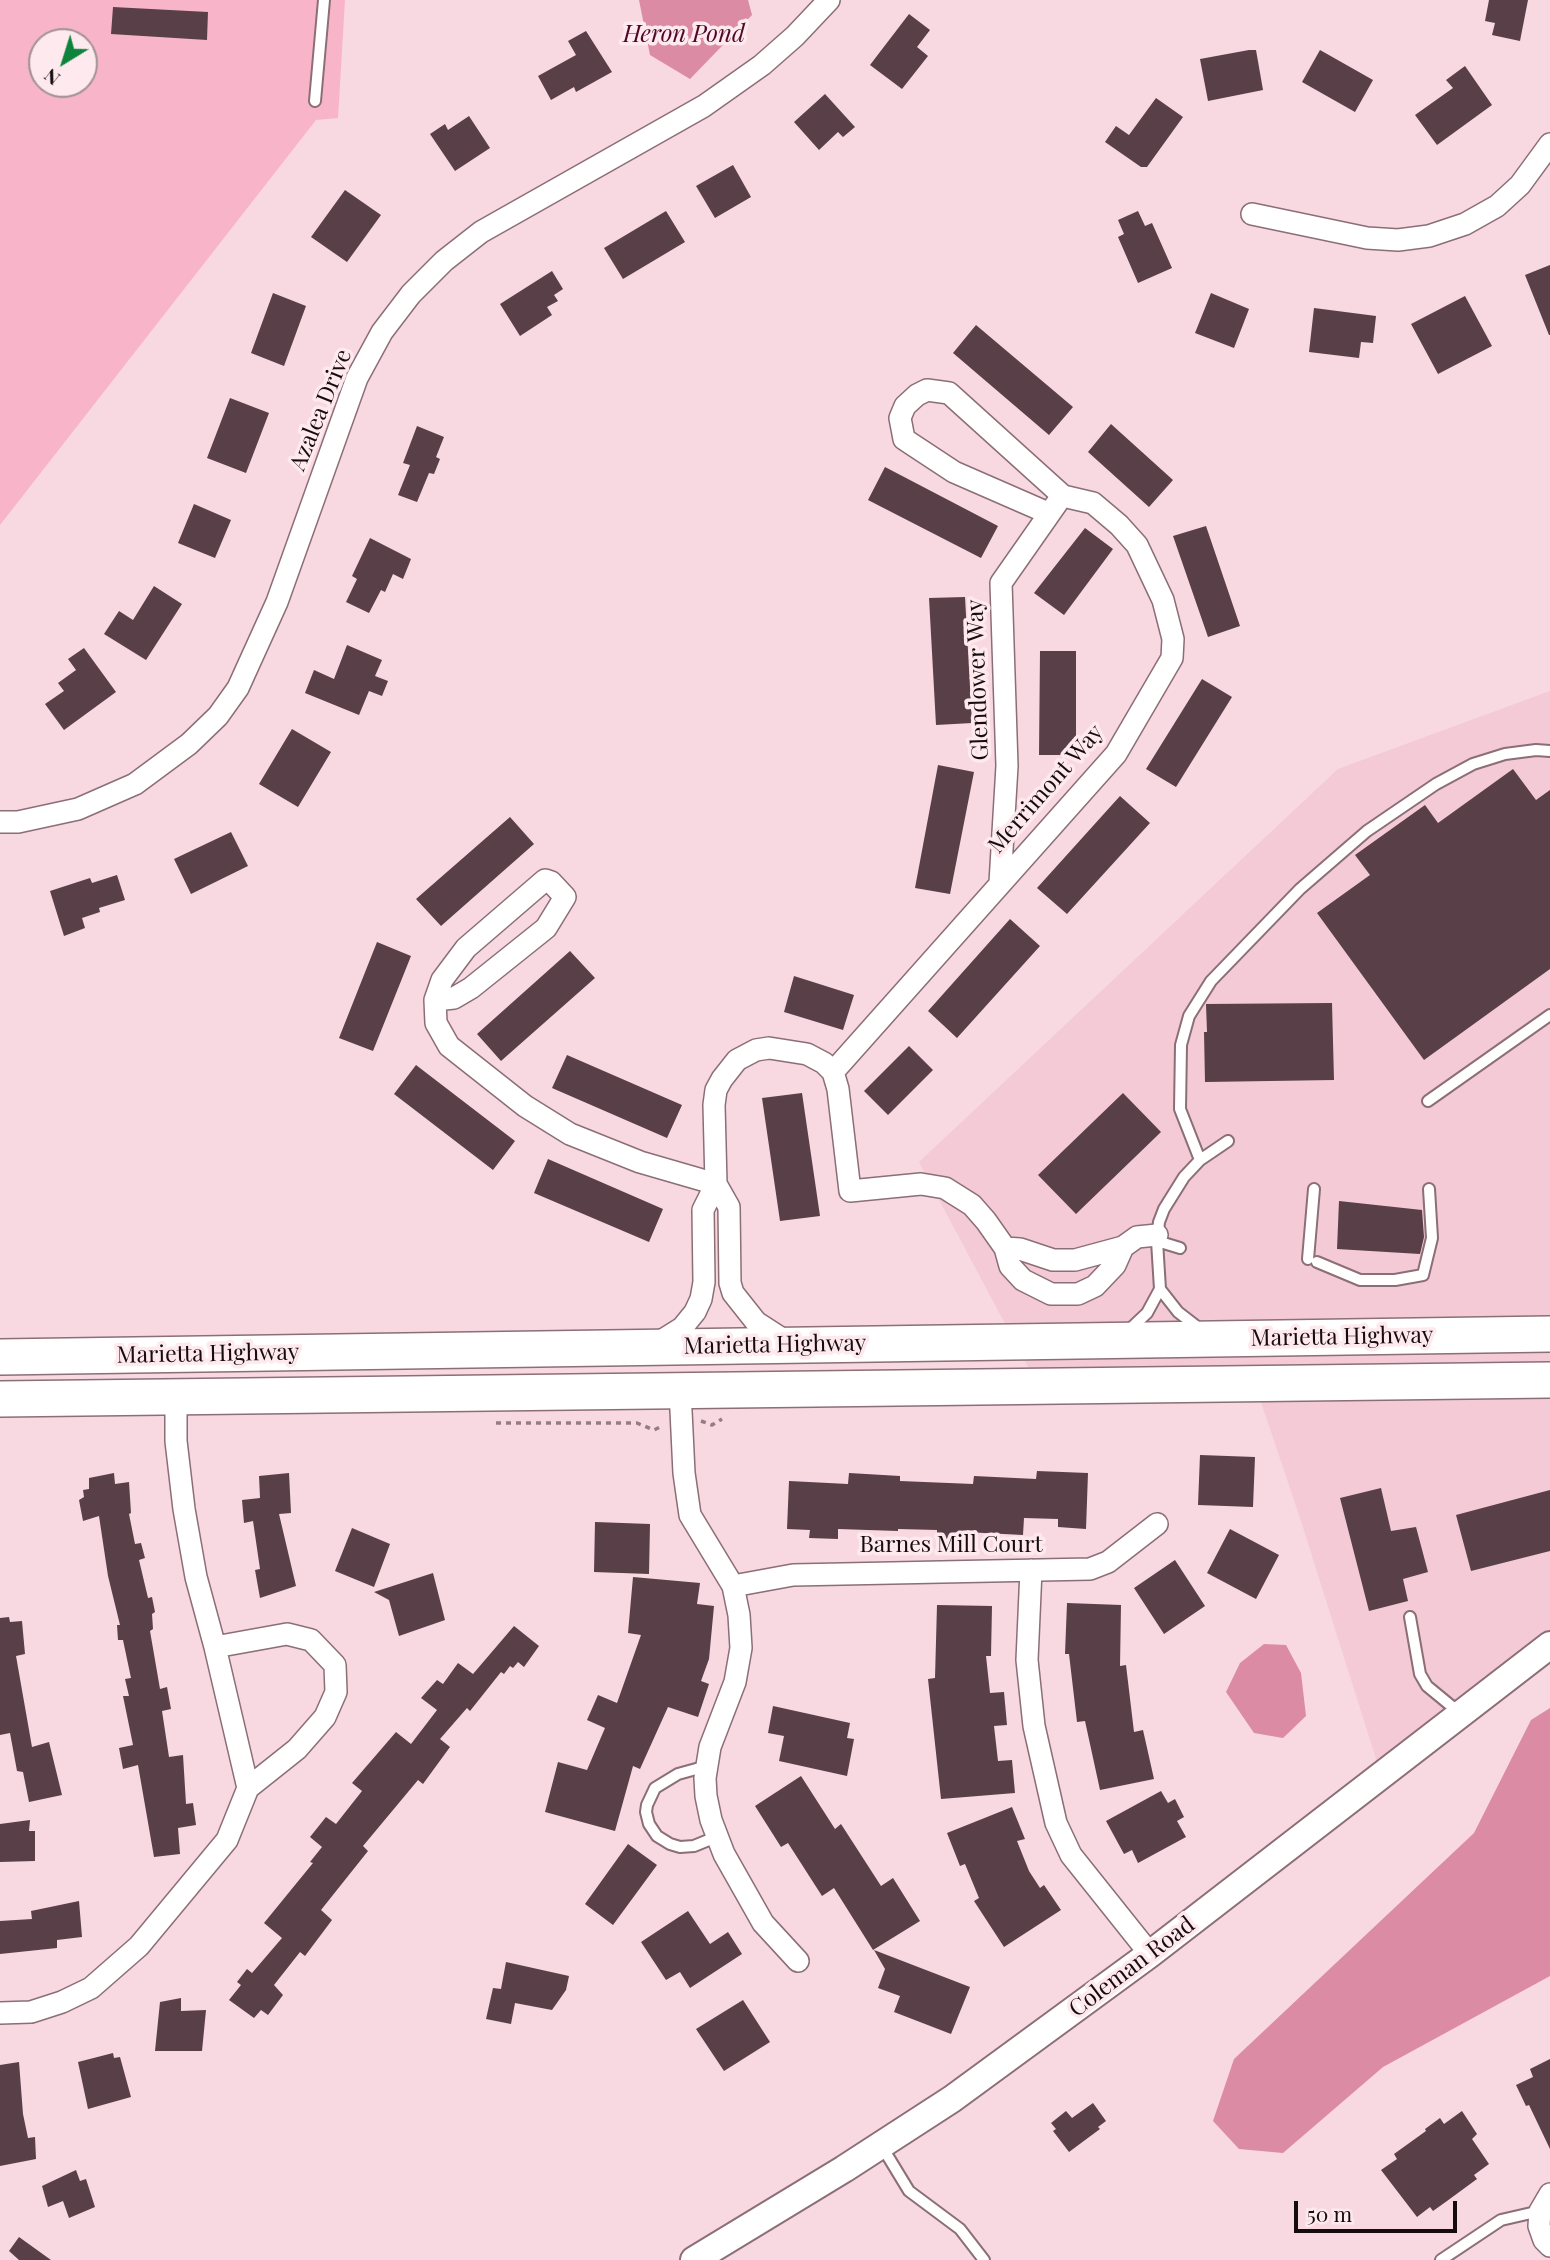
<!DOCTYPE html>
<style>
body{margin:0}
#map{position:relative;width:1550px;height:2260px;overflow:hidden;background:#f8d8e1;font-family:"Playfair Display",serif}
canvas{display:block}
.north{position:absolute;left:28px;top:28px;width:70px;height:70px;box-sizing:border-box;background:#fde9ee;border:2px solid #a19195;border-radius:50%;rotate:218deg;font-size:19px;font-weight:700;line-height:28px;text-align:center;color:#160c0f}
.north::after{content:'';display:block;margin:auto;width:24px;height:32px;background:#0d833b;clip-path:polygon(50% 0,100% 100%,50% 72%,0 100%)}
.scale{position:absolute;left:1294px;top:2201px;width:163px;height:32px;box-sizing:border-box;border:4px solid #160c0f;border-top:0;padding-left:9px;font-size:21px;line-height:24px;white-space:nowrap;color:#160c0f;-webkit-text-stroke:5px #fde9ee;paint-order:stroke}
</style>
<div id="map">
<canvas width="1550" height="2260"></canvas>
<div class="north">N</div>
<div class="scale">50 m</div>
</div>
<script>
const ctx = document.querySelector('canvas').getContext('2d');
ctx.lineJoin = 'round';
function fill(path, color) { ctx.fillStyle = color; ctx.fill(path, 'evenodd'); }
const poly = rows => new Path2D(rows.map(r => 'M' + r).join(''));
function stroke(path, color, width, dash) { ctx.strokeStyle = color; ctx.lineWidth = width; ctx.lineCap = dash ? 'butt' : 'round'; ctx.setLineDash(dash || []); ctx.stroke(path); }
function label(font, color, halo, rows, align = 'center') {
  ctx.font = font + ' "Playfair Display",serif'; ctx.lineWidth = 7; ctx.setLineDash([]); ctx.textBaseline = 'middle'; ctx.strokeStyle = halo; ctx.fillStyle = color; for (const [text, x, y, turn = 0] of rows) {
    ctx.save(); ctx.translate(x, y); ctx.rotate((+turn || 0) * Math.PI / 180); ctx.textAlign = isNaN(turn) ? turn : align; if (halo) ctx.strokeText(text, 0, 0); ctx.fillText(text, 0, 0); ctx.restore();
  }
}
fill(poly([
 [1550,691,1550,1648,1383,1781,1301,1521,1260,1399,1043,1395,919,1162,1338,769]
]), '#f3cad6');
fill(poly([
 [0,0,345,0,338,118,316,120,0,525],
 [42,42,84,42,84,84,42,84]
]), '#f8b5c9');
fill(poly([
 [639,0,748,0,752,15,690,79,650,55],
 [1264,1644,1286,1645,1301,1673,1306,1716,1283,1738,1254,1733,1226,1692,1240,1663],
 [1550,1708,1550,1976,1383,2067,1283,2153,1239,2149,1213,2121,1234,2059,1474,1833,1531,1720]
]), '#db8ba4');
fill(poly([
 [1489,0,1528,0,1520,41,1492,35,1495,23,1485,21],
 [113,7,208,12,207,40,111,34],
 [909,14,930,30,917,47,928,56,902,89,870,65],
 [586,31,612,72,576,92,574,87,551,100,538,76,576,55,568,41],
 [1249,50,1256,50,1263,90,1208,101,1200,59],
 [1320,50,1373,80,1355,112,1302,82],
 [1465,66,1492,105,1437,145,1415,115,1453,88,1446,80],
 [825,94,855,127,843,137,838,132,819,150,794,122],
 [1156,98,1183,117,1147,167,1141,167,1105,142,1116,126,1129,135],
 [469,116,490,148,455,171,430,134,445,124,448,130],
 [733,165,751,197,715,218,696,186],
 [345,190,381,215,347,262,311,237],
 [666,211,685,242,623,279,604,248],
 [1138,211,1145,226,1152,223,1172,268,1138,283,1118,237,1124,234,1118,220],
 [1550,265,1550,335,1549,335,1525,275],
 [552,271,563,289,554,295,558,301,547,307,552,315,520,336,500,304],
 [273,293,306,306,284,366,251,353],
 [1211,293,1249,309,1234,348,1195,333],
 [1465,296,1492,346,1438,374,1411,324],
 [1314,308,1376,316,1373,343,1361,342,1359,358,1309,352],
 [976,325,1073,407,1049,435,953,353],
 [230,398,269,413,246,473,207,458],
 [1111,424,1173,480,1149,507,1088,452],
 [417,426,444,437,436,457,440,459,434,474,429,473,417,502,398,495,410,465,403,463],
 [885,467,998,526,981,558,868,500],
 [194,504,231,520,215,558,178,543],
 [1206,526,1240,626,1208,637,1173,536],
 [1085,528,1113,549,1064,615,1034,593],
 [370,538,411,559,403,579,393,574,385,592,381,590,369,613,346,602,357,579,352,576],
 [154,586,182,604,146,660,104,634,119,611,133,620],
 [965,597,972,723,936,725,929,598],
 [347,645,382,660,375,676,388,681,382,696,369,691,359,715,305,693,314,670,334,679],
 [84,648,116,692,64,730,45,704,64,691,58,683,76,670,68,659],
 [1040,651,1076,651,1076,755,1039,755],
 [1202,679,1232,697,1176,787,1146,769],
 [292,729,331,752,298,807,259,784],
 [938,765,974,772,950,894,915,888],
 [1513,769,1536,800,1550,790,1550,969,1424,1060,1317,913,1370,875,1355,855,1425,805,1438,823],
 [1120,796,1150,823,1067,914,1037,888],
 [510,817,534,844,441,926,416,899],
 [231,832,248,866,191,894,174,859],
 [117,875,125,900,99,908,100,912,82,918,85,928,64,936,50,891,90,878,92,883],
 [1010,919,1040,946,957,1038,928,1011],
 [377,942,411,956,373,1051,339,1038],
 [570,951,595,978,501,1061,477,1034],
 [794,976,854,995,843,1030,784,1012],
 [1332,1003,1334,1080,1205,1082,1204,1032,1207,1032,1206,1004],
 [909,1046,933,1070,888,1115,864,1091],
 [567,1055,682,1105,667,1138,552,1088],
 [416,1065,515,1141,493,1170,394,1094],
 [802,1093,820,1216,780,1221,762,1098],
 [1123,1093,1161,1132,1076,1214,1038,1175],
 [548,1159,663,1209,649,1242,534,1193],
 [1339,1201,1422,1210,1424,1237,1420,1254,1337,1249],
 [1200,1455,1255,1457,1253,1507,1198,1505],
 [1037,1471,1088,1473,1086,1529,1058,1527,1058,1519,1024,1518,1023,1535,965,1532,965,1540,937,1539,937,1530,898,1529,898,1531,838,1529,838,1539,809,1538,810,1530,787,1529,789,1481,848,1484,849,1473,900,1476,900,1481,973,1484,974,1476,1036,1479],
 [114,1473,115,1484,129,1482,131,1513,129,1514,135,1544,141,1543,145,1558,139,1560,148,1598,152,1597,155,1612,152,1614,153,1629,150,1631,160,1689,167,1687,171,1709,162,1711,169,1757,183,1755,186,1804,193,1803,196,1825,178,1828,180,1854,154,1857,138,1765,123,1769,119,1748,133,1745,123,1696,129,1696,125,1679,131,1678,123,1640,118,1640,117,1625,120,1625,108,1576,99,1516,83,1521,79,1500,84,1497,83,1490,89,1489,89,1478],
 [289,1473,291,1513,279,1514,296,1586,260,1598,255,1570,260,1569,253,1521,244,1523,242,1500,260,1498,259,1476],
 [1381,1488,1391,1531,1416,1527,1428,1572,1403,1579,1408,1601,1369,1611,1340,1498],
 [1550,1490,1550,1551,1471,1571,1456,1515],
 [595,1522,650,1524,649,1574,594,1572],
 [352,1528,390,1544,374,1587,335,1571],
 [1230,1529,1279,1555,1256,1599,1207,1573],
 [1175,1560,1205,1606,1164,1634,1134,1588],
 [433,1573,445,1620,399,1636,389,1600,374,1592],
 [633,1577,700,1583,697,1604,714,1606,709,1659,701,1681,709,1684,698,1717,668,1707,640,1769,633,1766,615,1831,545,1812,558,1762,587,1770,605,1728,587,1720,598,1695,617,1703,641,1635,628,1633],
 [1067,1603,1121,1605,1120,1666,1126,1665,1134,1732,1143,1730,1154,1779,1100,1790,1085,1721,1077,1722,1069,1654,1065,1654],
 [937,1605,992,1606,991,1656,986,1656,990,1693,1004,1692,1007,1725,994,1726,998,1761,1012,1760,1015,1793,941,1799,928,1679,935,1678],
 [9,1617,10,1622,22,1621,25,1654,16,1656,32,1747,49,1742,62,1795,29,1802,23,1772,17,1771,10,1733,0,1735,0,1618],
 [514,1626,539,1646,524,1667,518,1662,513,1668,510,1666,504,1674,501,1672,470,1711,467,1708,440,1739,450,1747,423,1784,418,1780,363,1846,368,1851,321,1910,332,1920,305,1956,300,1952,274,1985,283,1995,268,2015,261,2010,254,2018,229,2000,241,1985,237,1982,247,1969,252,1973,282,1938,264,1923,313,1863,310,1862,322,1847,310,1837,326,1817,336,1824,362,1791,352,1783,396,1732,411,1744,437,1710,421,1698,437,1680,443,1684,458,1663,473,1674],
 [773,1706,850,1723,847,1738,854,1739,847,1776,779,1761,784,1736,768,1733],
 [801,1776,835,1829,841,1824,881,1886,893,1878,920,1921,873,1950,834,1888,822,1896,788,1843,781,1847,755,1806],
 [1161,1791,1168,1803,1175,1799,1184,1817,1177,1821,1186,1837,1138,1863,1132,1850,1124,1854,1106,1821],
 [1012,1807,1025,1839,1017,1841,1029,1871,1040,1888,1044,1885,1061,1910,1004,1947,974,1901,979,1898,965,1864,960,1866,947,1833],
 [30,1820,29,1831,35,1831,35,1861,0,1862,0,1824],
 [628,1844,657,1865,613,1925,585,1904],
 [79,1901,82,1937,57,1940,57,1948,0,1954,0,1921,32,1919,31,1911],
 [688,1911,710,1944,728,1932,742,1954,690,1988,680,1972,666,1980,641,1942],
 [874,1950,970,1987,951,2034,894,2012,900,1996,878,1988,885,1969],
 [506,1962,569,1976,566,1990,552,2010,515,2003,511,2024,486,2019,493,1988,501,1989],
 [181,1998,181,2011,206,2010,202,2051,155,2051,160,2002],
 [743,2000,770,2042,724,2071,696,2029],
 [113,2053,114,2058,120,2057,131,2097,88,2109,78,2062],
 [1550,2059,1550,2149,1529,2105,1526,2106,1516,2085,1533,2077,1530,2069],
 [19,2062,23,2114,28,2138,35,2137,36,2159,0,2166,0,2065],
 [1093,2103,1106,2121,1098,2127,1100,2129,1069,2152,1053,2131,1056,2129,1051,2123,1066,2111,1072,2118],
 [1462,2111,1477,2134,1472,2139,1489,2164,1474,2175,1477,2179,1447,2201,1433,2211,1430,2207,1417,2217,1381,2170,1397,2159,1394,2154,1426,2131,1425,2129,1440,2118,1444,2124],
 [76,2170,80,2181,86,2179,95,2207,69,2218,63,2201,48,2207,42,2186],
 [19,2237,51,2260,19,2260,9,2251]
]), '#593f47');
const service = poly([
 [315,101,324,0],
 [1428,1101,1550,1015],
 [1200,1160,1180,1109,1181,1045,1189,1016,1211,981,1300,889,1367,831,1436,784,1473,764,1505,754,1536,750,1550,751],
 [1157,1241,1180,1248],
 [1308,1259,1314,1189],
 [1317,1262,1360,1280,1395,1280,1423,1275,1432,1238,1429,1189],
 [1160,1289,1178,1312,1200,1329],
 [1129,1330,1147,1313,1160,1289,1157,1241,1159,1222,1164,1209,1184,1177,1200,1160,1228,1141],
 [1410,1617,1420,1674,1427,1686,1461,1714],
 [707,1766,678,1774,655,1788,647,1805,646,1812,649,1824,657,1836,670,1844,680,1847,694,1846,716,1837],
 [881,2145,909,2191,960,2229,984,2260],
 [1441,2260,1501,2220,1540,2211]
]);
const minor = poly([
 [1252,214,1367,238,1398,240,1429,236,1465,224,1497,206,1520,185,1550,144],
 [0,822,18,822,78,809,135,784,189,744,218,716,238,688,277,602,357,378,382,332,411,294,444,261,481,232,704,106,762,65,795,36,829,0],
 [1000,883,1007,766,1001,583,1057,503],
 [435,1000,454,998,471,988,546,928,565,897,551,882,545,880,466,948,442,980,435,1000,436,1023,449,1046,525,1106,570,1134,640,1162,716,1184],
 [833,1072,1116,754,1172,658,1173,639,1163,600,1137,545,1119,525,1093,503,1063,496,949,393,927,390,917,395,905,406,900,418,904,439,913,445,954,472,1048,513],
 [716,1184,729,1207,730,1283,733,1293,756,1322,787,1342],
 [1005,1248,1020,1249,1053,1260,1075,1260,1123,1247,1137,1237,1157,1235],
 [658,1343,682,1328,695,1312,701,1299,704,1282,703,1210,716,1184,714,1105,716,1090,722,1079,737,1060,756,1050,769,1048,807,1054,824,1063,833,1072,838,1089,850,1191,921,1184,945,1188,972,1205,986,1221,1005,1248,1010,1266,1023,1280,1051,1294,1078,1294,1095,1286,1115,1265,1123,1247],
 [680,1390,684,1473,690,1515,733,1586,739,1615,741,1648,735,1682,710,1747,705,1778,706,1796,711,1820,724,1854,763,1923,798,1961],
 [176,1396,176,1441,184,1509,196,1577,215,1647,248,1788],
 [1031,1570,1027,1660,1034,1726,1056,1823,1071,1855,1150,1954],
 [733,1586,793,1575,1090,1569,1108,1562,1157,1524],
 [0,2013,31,2012,62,2002,91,1988,139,1946,227,1840,248,1788,297,1749,325,1717,336,1692,335,1665,311,1640,287,1634,215,1647],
 [1550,2194,1540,2211,1539,2226,1544,2240,1550,2246]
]);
const tertiary = poly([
 [694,2260,844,2169,952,2099,1150,1954,1550,1645]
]);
const trunk = poly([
 [0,1357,1550,1334],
 [0,1399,1550,1380]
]);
stroke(service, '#8b6e76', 14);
stroke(minor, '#8b6e76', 24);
stroke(tertiary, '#8b6e76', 30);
stroke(trunk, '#8b6e76', 38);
stroke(poly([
 [701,1421,712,1425,722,1419],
 [496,1423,637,1423,654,1430,660,1427]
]), '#937d83', 3.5, [5, 5]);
stroke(service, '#fff', 10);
stroke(minor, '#fff', 21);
stroke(tertiary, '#fff', 26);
stroke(trunk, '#fff', 35);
label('23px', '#160c0f', '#fde9ee', [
 ["Azalea Drive",321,410,-68],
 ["Glendower Way",978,680,-92],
 ["Merrimont Way",1046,789,-49],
 ["Marietta Highway",1342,1337,-1],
 ["Marietta Highway",775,1345,-1],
 ["Marietta Highway",208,1354,-1],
 ["Barnes Mill Court",951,1545],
 ["Coleman Road",1132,1967,-37]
]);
label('italic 24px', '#4f0728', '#fde9ee', [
 ["Heron Pond",684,35]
]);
</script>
